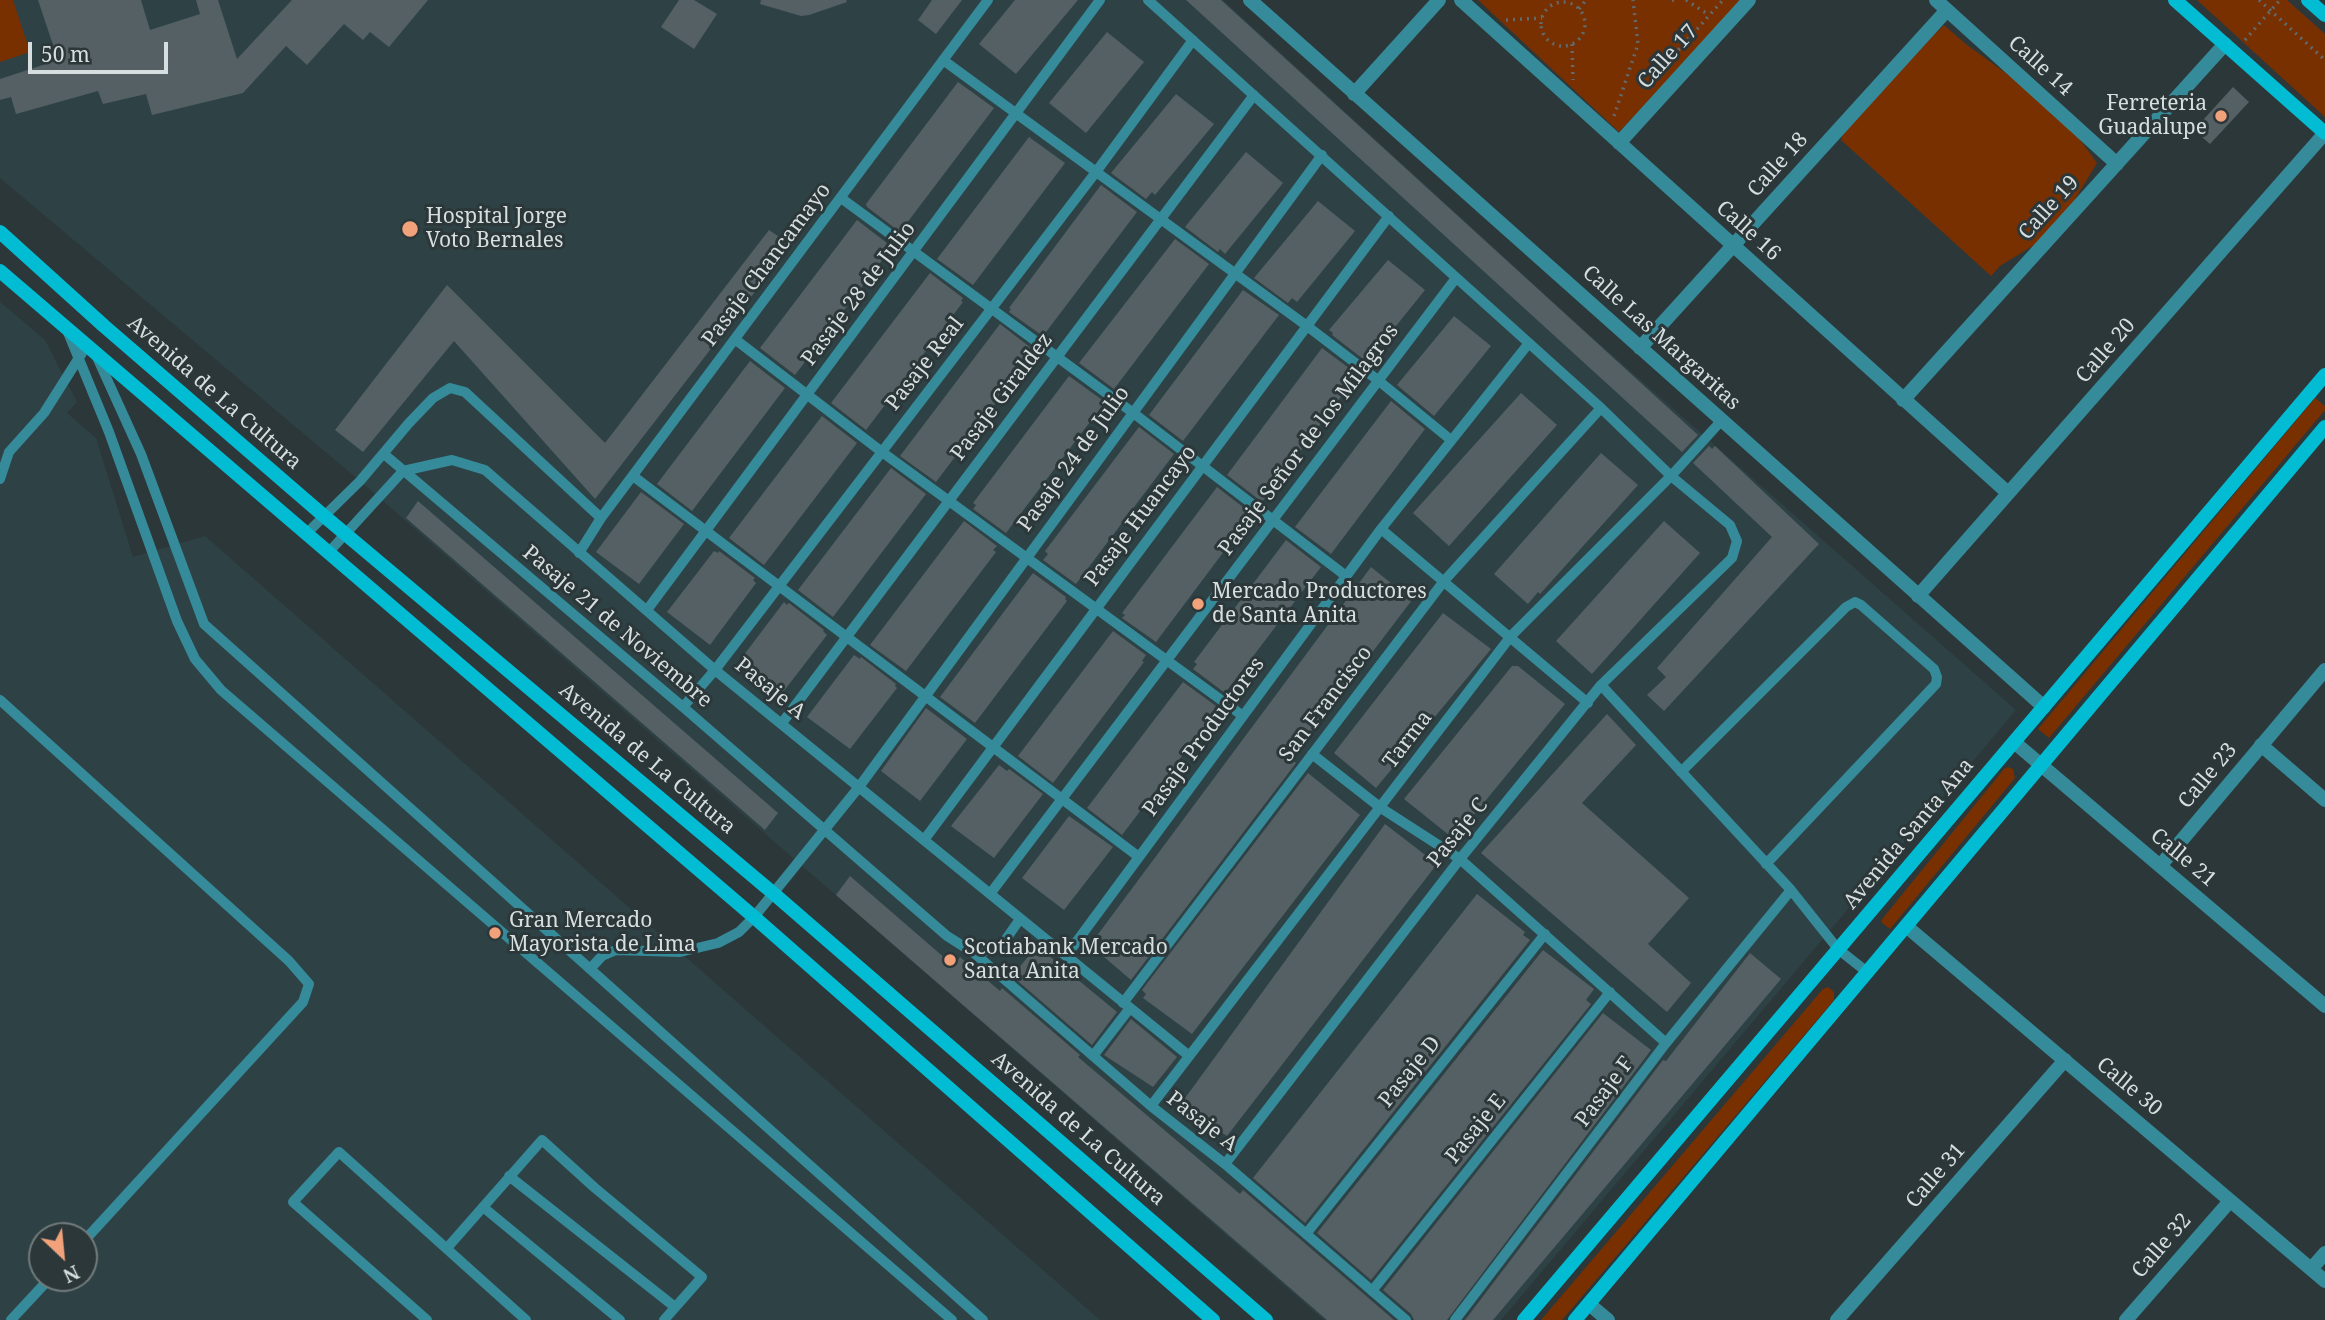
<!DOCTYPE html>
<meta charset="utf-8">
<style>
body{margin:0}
#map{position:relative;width:2325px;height:1320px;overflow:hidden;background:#2c3739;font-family:"Noto Serif",serif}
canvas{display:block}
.north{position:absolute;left:28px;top:1222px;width:70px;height:70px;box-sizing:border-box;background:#2c3739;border:2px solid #707a7b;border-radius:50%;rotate:154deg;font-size:19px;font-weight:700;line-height:28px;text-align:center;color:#d7dedf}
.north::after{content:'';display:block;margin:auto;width:24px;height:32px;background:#f1a27b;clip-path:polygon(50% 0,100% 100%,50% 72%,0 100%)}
.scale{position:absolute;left:28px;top:42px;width:140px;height:32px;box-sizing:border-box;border:4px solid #d7dedf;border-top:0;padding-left:9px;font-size:21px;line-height:24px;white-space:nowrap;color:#d7dedf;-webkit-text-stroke:5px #2c3739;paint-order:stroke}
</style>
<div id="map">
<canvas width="2325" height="1320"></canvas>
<div class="north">N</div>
<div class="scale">50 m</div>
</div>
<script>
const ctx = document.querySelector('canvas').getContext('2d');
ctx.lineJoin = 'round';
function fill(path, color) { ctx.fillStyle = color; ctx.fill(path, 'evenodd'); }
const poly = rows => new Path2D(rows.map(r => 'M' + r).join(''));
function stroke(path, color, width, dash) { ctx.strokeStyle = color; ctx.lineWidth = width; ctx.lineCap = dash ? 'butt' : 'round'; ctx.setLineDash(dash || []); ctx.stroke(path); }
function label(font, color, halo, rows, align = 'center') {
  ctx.font = font + ' "Noto Serif",serif'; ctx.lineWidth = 6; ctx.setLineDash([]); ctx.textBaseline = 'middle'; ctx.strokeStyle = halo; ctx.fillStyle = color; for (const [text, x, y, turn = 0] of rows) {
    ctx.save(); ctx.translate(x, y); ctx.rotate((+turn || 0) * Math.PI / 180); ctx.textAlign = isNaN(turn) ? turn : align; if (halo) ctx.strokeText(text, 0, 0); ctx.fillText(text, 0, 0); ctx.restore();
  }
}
fill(poly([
 [0,0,1223,0,1585,331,2016,710,1501,1320,1324,1320,360,481,0,178],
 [0,302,45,340,77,402,67,413,96,438,133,557,205,536,1100,1320,0,1320],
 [42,1236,84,1236,84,1278,42,1278]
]), '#2e4246');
fill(poly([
 [0,0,13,0,30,52,0,62],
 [1478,0,1742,0,1619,132],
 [2197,0,2287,0,2325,34,2325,117],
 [1944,25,1967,45,2060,112,2097,163,2055,232,2000,266,1991,276,1841,140,1849,117],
 [2315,398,2325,406,2325,410,2049,738,2038,729],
 [2008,767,2013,769,2015,778,1890,929,1881,922,1883,918,2004,769],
 [1828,987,1834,992,1834,1000,1562,1320,1541,1320,1823,989]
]), '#793000');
fill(poly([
 [38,0,141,0,150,30,200,14,196,0,218,0,237,59,292,0,428,0,389,47,370,32,363,40,344,24,307,65,286,46,243,93,152,115,146,94,103,104,98,91,16,114,11,97,0,100,0,79,58,60],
 [679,0,694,0,717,14,694,49,661,27],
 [761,0,846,0,847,2,809,15,801,16,760,4],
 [932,0,962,0,936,34,918,20],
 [1015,0,1078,0,1016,74,979,44],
 [1186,0,1221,0,1698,435,1682,452],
 [1107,32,1144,62,1086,133,1049,103],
 [958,82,994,108,900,232,867,207,866,204],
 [2233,87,2249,102,2210,144,2194,130],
 [1176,94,1214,124,1155,195,1152,192,1146,199,1111,173],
 [1029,137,1065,163,973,285,937,259],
 [1246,152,1283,183,1225,254,1220,249,1218,252,1185,227],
 [1101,185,1137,212,1043,336,1009,312,1011,309,1009,308],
 [1318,201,1355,231,1297,302,1292,298,1288,303,1254,278],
 [857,220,892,247,795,375,760,348],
 [769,230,791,245,595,499,454,341,363,452,335,430,447,285,605,443],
 [1175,239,1209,264,1114,389,1079,363],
 [1388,260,1425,290,1367,362,1332,335,1333,333,1329,330],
 [930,273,963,298,961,301,963,302,866,430,831,403],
 [1243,290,1279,315,1183,441,1149,415],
 [1454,316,1491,346,1434,416,1397,385],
 [1000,324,1035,351,936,482,900,456],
 [1322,348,1357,374,1355,378,1262,502,1227,475],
 [750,361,785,388,692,511,657,484],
 [1069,376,1105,402,1006,533,973,509,976,505,973,503],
 [1521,393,1557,425,1449,546,1413,513],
 [1391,401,1425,429,1331,554,1295,527],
 [822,416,857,443,764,565,729,538],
 [1139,427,1174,454,1076,584,1043,560,1048,554,1045,551],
 [1709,446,1712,449,1715,446,1819,544,1664,711,1647,695,1666,677,1657,668,1772,537,1693,463],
 [1601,453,1638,485,1540,594,1538,592,1528,604,1494,574],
 [891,468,926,494,833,617,798,590],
 [1217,487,1252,514,1156,642,1122,618,1125,615,1122,613],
 [641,492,684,524,639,584,596,552],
 [418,501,778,813,765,830,406,518],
 [964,521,997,546,993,550,996,552,906,671,870,645],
 [1664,521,1700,553,1592,674,1556,641],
 [1286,540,1321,567,1225,693,1193,669,1197,664,1194,662],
 [714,551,718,553,719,551,755,578,753,580,756,583,710,645,667,612],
 [1371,567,1412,600,1291,759,1296,763,1131,980,1090,945],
 [1033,573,1066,597,1065,599,1067,601,975,723,940,697],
 [784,602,787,605,789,603,824,630,823,631,827,635,780,696,737,664],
 [1443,613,1491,649,1376,788,1334,753],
 [1113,631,1146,655,1142,661,1144,662,1053,783,1018,756],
 [854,655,860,659,861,657,896,684,895,686,897,688,850,749,807,717],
 [1512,666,1518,666,1565,704,1454,839,1404,799],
 [1183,682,1216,706,1214,709,1216,711,1122,835,1087,808],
 [926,708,967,739,920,801,881,771],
 [1607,714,1636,745,1582,803,1689,898,1648,944,1691,983,1667,1012,1481,853],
 [999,765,1007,771,1009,769,1043,794,994,858,951,826],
 [1308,773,1360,815,1192,1034,1143,998,1146,994,1142,990],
 [1069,816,1113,847,1064,910,1022,878],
 [1385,824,1437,864,1227,1136,1180,1105],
 [850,876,954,966,960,957,1000,991,1002,988,1080,1055,1078,1057,1240,1194,1243,1190,1394,1320,1327,1320,836,895],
 [1477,894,1525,932,1523,935,1530,940,1305,1223,1253,1178],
 [1037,946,1117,1012,1092,1045,1012,976],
 [1543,950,1594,989,1586,1000,1591,1004,1371,1280,1317,1233],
 [1750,953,1781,979,1493,1320,1465,1320,1663,1060,1666,1061],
 [1603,1013,1651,1050,1447,1320,1414,1320,1411,1314,1383,1290],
 [1131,1019,1177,1057,1153,1087,1104,1055]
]), '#546063');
stroke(poly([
 [1672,0,1678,0],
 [1686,0,1709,15],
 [2259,0,2325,60],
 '1541 24a22 22 0 1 1 44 0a22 22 0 1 1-44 0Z',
 [1579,9,1586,0],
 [1506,20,1542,18],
 [2245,40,2280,0],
 [1572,44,1573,80],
 [1655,76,1723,0],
 [1614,116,1638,44,1633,0]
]), '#616a6c', 3.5, [2, 5]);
stroke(poly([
 [1148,0,1601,408,1671,476,1730,525,1737,541,1732,558,1601,685,1460,859,1225,1164],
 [943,60,1307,326,1379,381,1451,440],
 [841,198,1132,412,1346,576],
 [67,330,109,432,177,621,195,659,221,690,952,1320],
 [736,340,882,452,1243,716],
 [96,355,141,454,204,624,983,1320],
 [384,454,683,707,947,936,974,953,1151,1106,1225,1164,1406,1320],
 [633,476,1139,857],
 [0,479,9,452,44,413,82,353],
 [1381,529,1588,703],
 [306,534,360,481,409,423,433,398,450,388,465,392,601,518],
 [328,553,403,471,452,460,485,470,715,670,1188,1055],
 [579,553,601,518,988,0],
 [647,610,1100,0],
 [1601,685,1791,890,1838,949,1867,972],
 [0,700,289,961,309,984,303,1002,84,1241],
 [683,707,715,670,1096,172,1193,40],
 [782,723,1254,95],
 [1312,754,1381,808,1460,859,1666,1043],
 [1681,772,1846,607,1855,602,1861,605,1934,669,1937,677,1936,684,1766,864],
 [924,840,1389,216],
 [990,894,1456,278],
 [974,953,999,949,1020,919],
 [1066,956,1381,529,1529,343],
 [590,969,602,956,616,950,680,952,718,943,739,932,754,917,859,787,1322,155],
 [1123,1003,1444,581,1601,408],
 [1093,1056,1130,1008],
 [1151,1106,1511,636,1671,476,1722,420],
 [509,1176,675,1307],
 [483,1207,620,1320],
 [1306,1234,1545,934],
 [447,1248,542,1140,595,1188,702,1277,664,1320],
 [1372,1291,1610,992],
 [11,1320,50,1278],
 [427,1320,293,1202,339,1152,526,1320],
 [1455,1320,1666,1043,1791,890]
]), '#368b9a', 10);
stroke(poly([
 [1250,0,2044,707],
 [1461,0,2008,493],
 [1936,0,2117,164],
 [1354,94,1439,0],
 [1619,143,1749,0],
 [1640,348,1947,10],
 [1903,400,2225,44],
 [1918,596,2325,133],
 [2014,742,2325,1006],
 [2261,745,2325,800],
 [2160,866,2325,670],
 [1906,926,2325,1281],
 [2311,1269,2325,1253],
 [1589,1304,1608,1320],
 [1837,1320,2065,1060],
 [2126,1320,2230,1201]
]), '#368b9a', 14);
stroke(poly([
 [2175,0,2325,133],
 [2308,0,2325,15],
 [0,232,104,326,324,516,773,893,1266,1320],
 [0,271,754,917,1213,1320],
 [1524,1320,2325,375],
 [1575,1320,2325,427]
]), '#02bcd3', 14);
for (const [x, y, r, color] of [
 [2221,116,7,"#f1a27b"],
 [410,229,9,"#f1a27b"],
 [1198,604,7,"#f1a27b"],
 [495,933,7,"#f1a27b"],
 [950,960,7,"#f1a27b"]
]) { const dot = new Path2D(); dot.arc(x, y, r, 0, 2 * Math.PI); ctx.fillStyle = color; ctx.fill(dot); stroke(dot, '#2c3739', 2.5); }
label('21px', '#d7dedf', '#2c3739', [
 ["Calle 17",1668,57,-48],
 ["Calle 14",2040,66,42],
 ["Calle 18",1778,165,-48],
 ["Calle 19",2049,208,-48],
 ["Calle 16",1748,231,42],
 ["Pasaje Chancamayo",767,265,-53],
 ["Pasaje 28 de Julio",859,294,-53],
 ["Calle Las Margaritas",1661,338,42],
 ["Calle 20",2106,351,-49],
 ["Pasaje Real",925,364,-52],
 ["Avenida de La Cultura",214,393,41],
 ["Pasaje Giraldez",1002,397,-53],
 ["Pasaje Señor de los Milagros",1309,440,-53],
 ["Pasaje 24 de Julio",1074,459,-54],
 ["Pasaje Huancayo",1141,516,-53],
 ["Pasaje 21 de Noviembre",617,627,40],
 ["Pasaje A",770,689,39],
 ["San Francisco",1326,704,-53],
 ["Pasaje Productores",1204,737,-54],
 ["Tarma",1408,740,-53],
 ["Avenida de La Cultura",647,759,40],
 ["Calle 23",2208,776,-50],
 ["Pasaje C",1458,833,-51],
 ["Avenida Santa Ana",1909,834,-50],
 ["Calle 21",2183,858,40],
 ["Pasaje D",1410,1072,-51],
 ["Calle 30",2129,1087,40],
 ["Pasaje F",1605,1092,-53],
 ["Pasaje A",1202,1122,38],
 ["Avenida de La Cultura",1078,1129,41],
 ["Pasaje E",1476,1129,-51],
 ["Calle 31",1936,1176,-49],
 ["Calle 32",2162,1246,-49]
]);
label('21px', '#d7dedf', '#2c3739', [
 ["Ferreteria",2207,104,"right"],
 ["Guadalupe",2207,128,"right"],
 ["Hospital Jorge",426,217],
 ["Voto Bernales",426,241],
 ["Mercado Productores",1212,592],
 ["de Santa Anita",1212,616],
 ["Gran Mercado",509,921],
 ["Mayorista de Lima",509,945],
 ["Scotiabank Mercado",964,948],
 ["Santa Anita",964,972]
], 'left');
</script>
